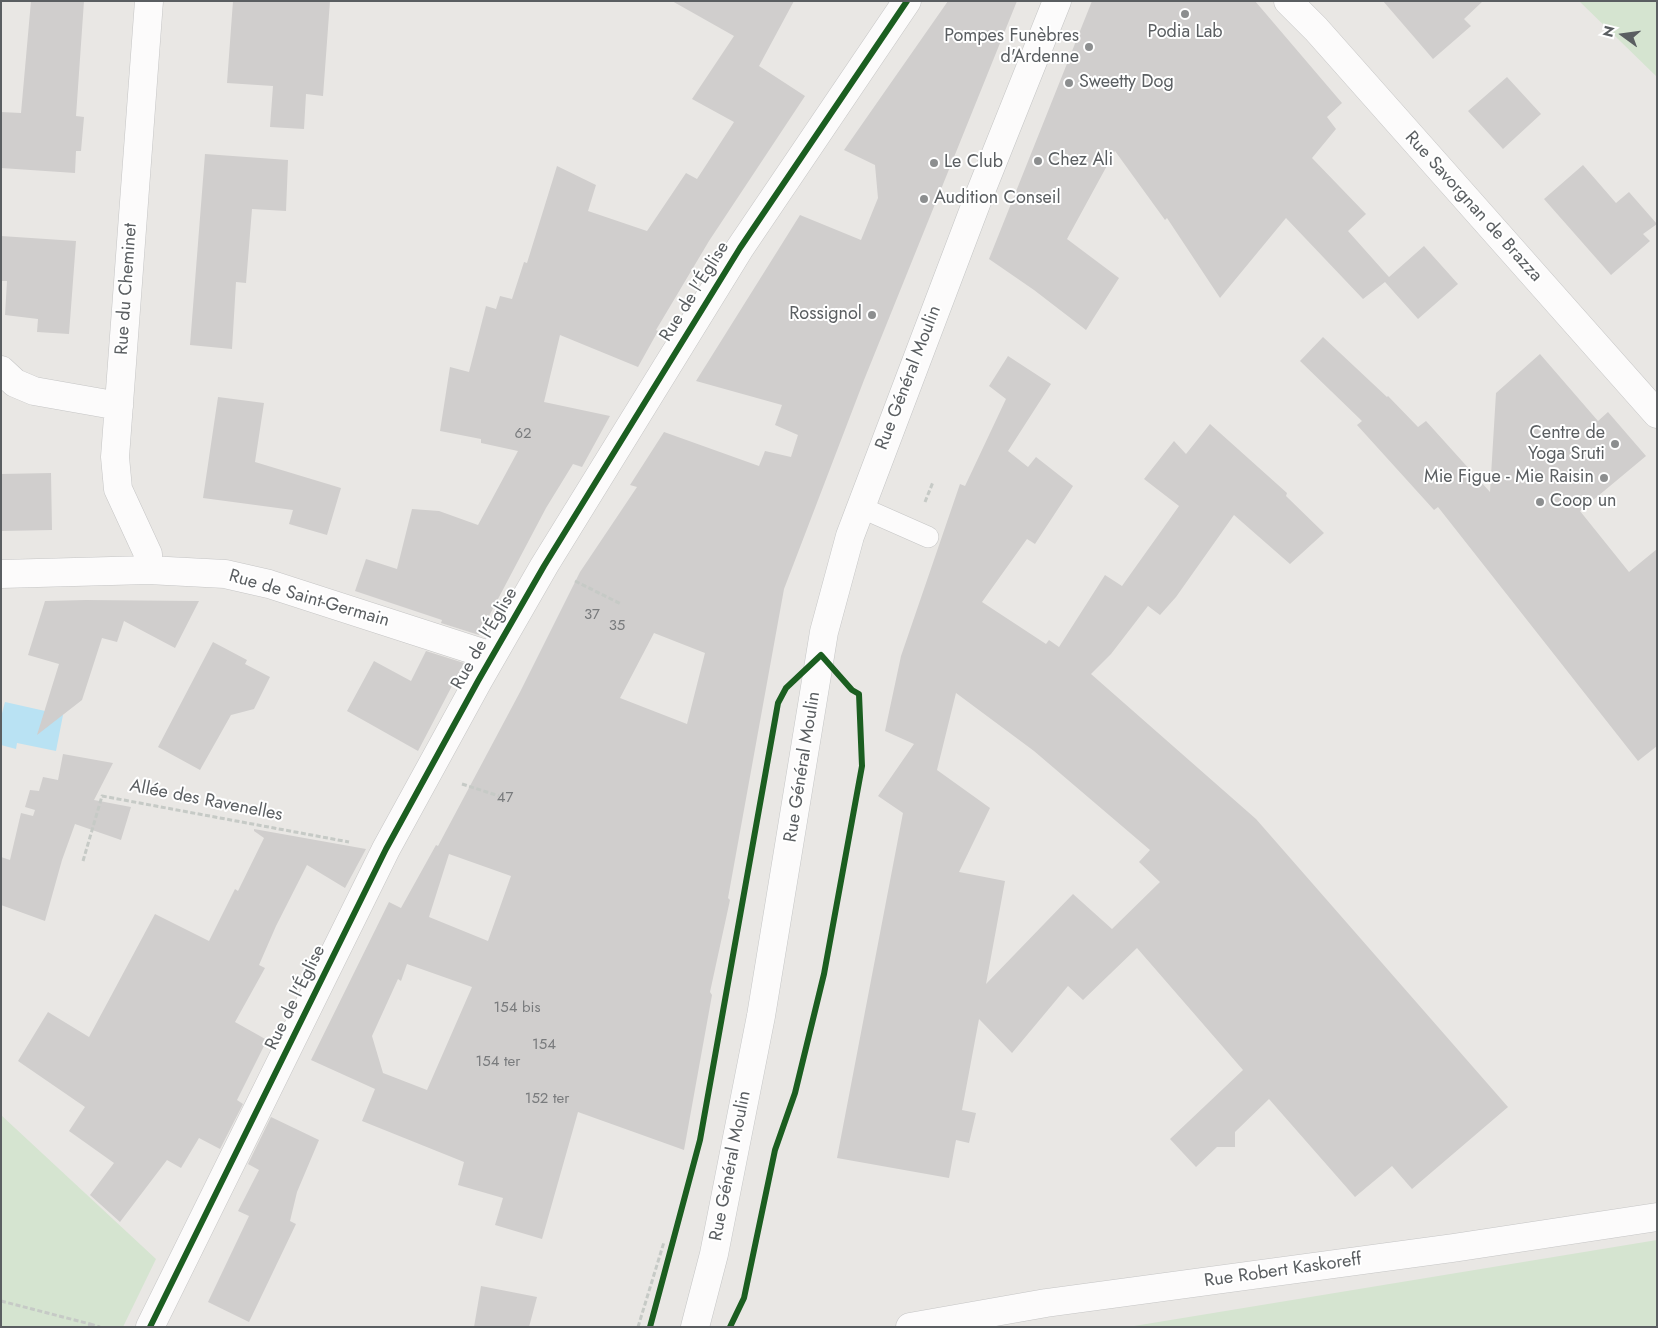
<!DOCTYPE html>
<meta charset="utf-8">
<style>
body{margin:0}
#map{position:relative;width:1658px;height:1328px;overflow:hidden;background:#e9e7e4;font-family:Jost,sans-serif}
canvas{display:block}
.frame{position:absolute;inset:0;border:2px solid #5a5e61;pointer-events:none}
.north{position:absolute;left:1598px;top:10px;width:50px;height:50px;-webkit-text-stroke:4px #fff;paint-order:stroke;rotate:284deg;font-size:14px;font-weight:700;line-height:20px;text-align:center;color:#5a5e61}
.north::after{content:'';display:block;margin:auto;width:18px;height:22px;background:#5a5e61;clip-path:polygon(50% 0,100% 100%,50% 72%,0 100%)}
</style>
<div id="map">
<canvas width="1658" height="1328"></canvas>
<div class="frame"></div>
<div class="north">N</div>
</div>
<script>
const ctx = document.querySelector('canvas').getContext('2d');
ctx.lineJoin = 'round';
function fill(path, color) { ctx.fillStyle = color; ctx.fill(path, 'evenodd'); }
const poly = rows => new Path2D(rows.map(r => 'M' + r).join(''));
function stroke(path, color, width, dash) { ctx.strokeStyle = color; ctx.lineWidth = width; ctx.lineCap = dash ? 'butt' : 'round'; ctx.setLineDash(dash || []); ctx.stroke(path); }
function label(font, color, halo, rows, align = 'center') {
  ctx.font = font + ' Jost,sans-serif'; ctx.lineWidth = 4; ctx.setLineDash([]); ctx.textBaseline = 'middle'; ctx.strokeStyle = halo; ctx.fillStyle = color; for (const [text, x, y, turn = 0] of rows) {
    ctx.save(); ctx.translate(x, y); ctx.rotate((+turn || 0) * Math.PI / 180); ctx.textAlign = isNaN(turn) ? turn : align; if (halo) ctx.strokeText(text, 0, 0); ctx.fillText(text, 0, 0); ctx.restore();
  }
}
fill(poly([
 [1579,1,1657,1,1657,77],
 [1,1115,156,1259,123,1327,1,1327],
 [1657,1240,1657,1327,1128,1327]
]), '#d5e4d0');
fill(poly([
 [5,702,63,715,56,751,17,743,16,749,1,745,1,717]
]), '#b9e2f3');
fill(poly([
 [31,1,84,1,76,116,84,117,81,151,76,151,75,173,1,168,1,112,21,113],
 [233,1,330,1,323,96,306,94,304,129,270,127,273,86,227,83],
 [672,1,794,1,759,66,805,96,709,241,656,330,658,331,638,367,560,335,544,402,610,416,582,467,573,464,546,508,479,635,441,623,442,620,355,591,366,559,397,569,412,509,439,511,478,525,518,451,481,443,481,439,440,431,450,367,469,372,486,306,496,309,500,296,512,299,524,262,527,263,557,166,596,185,588,211,647,231,686,173,697,179,734,122,692,99,734,36],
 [948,1,1017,1,864,380,784,589,728,898,730,900,710,992,712,995,684,1150,578,1112,542,1239,495,1225,503,1198,458,1185,464,1162,362,1121,375,1089,311,1060,389,902,401,908,436,845,438,846,520,692,580,572,637,487,630,485,664,432,759,466,765,451,791,457,798,435,775,425,782,405,696,381,800,215,861,240,878,198,875,165,844,150],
 [654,633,705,653,687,724,620,698],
 [449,854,511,876,488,941,429,917],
 [407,964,472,987,427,1090,383,1073,372,1036,398,979,401,981],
 [1092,1,1255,1,1342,103,1327,117,1336,129,1312,158,1366,214,1348,231,1389,277,1424,246,1458,284,1418,319,1385,282,1363,299,1286,218,1220,298,1167,218,1165,220,1115,151,1067,239,1119,278,1086,330,1034,290,989,259],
 [1383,1,1483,1,1464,19,1471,26,1433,59],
 [1507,77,1541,114,1503,149,1468,111],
 [205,154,288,160,286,211,252,209,246,283,236,282,232,349,190,345],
 [1583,165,1616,203,1629,192,1657,224,1643,234,1650,241,1611,275,1544,199],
 [1,236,76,241,69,334,37,332,38,319,5,315,7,281,1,281],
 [1323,337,1387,397,1388,396,1418,427,1426,421,1490,492,1496,393,1540,354,1598,421,1608,412,1646,456,1580,511,1629,572,1657,549,1657,746,1638,761,1438,507,1434,510,1357,425,1362,421,1300,361],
 [1008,356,1051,384,1008,451,1028,467,1036,457,1073,486,1035,544,1027,539,982,602,1046,644,1049,640,1059,647,1105,575,1122,586,1179,506,1144,479,1174,441,1186,454,1210,424,1287,493,1286,496,1324,533,1290,564,1234,515,1176,597,1160,615,1148,606,1111,654,1091,674,1256,819,1508,1107,1412,1189,1392,1166,1355,1197,1269,1099,1235,1132,1235,1147,1217,1147,1196,1167,1170,1139,1243,1070,1137,948,1083,1000,1068,986,1012,1053,979,1019,962,1110,976,1113,969,1143,956,1140,949,1178,837,1158,903,813,878,796,914,744,885,731,901,656,960,484,965,486,1006,399,989,386],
 [956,693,1034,751,1150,850,1139,862,1160,882,1112,929,1073,894,986,984,1005,881,959,872,990,808,937,770],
 [218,397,264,403,255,462,341,488,327,535,289,524,293,510,203,498],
 [51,473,52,530,1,531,1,474],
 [45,601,86,600,199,601,175,648,124,621,117,642,102,638,82,700,37,735,59,664,28,655],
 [213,642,247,660,245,664,270,677,254,709,231,715,200,770,158,747],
 [426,651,464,663,418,751,347,711,374,661,411,681],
 [63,754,113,763,94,800,131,807,121,840,75,824,62,860,45,921,1,905,1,857,10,860,21,813,33,816,35,810,25,807,30,790,39,791,43,777,58,780],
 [254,829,366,849,345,888,307,865,276,926,259,965,265,968,235,1022,267,1040,237,1100,243,1104,220,1149,199,1138,181,1168,167,1160,120,1222,90,1195,114,1163,69,1131,85,1107,18,1061,48,1012,89,1037,155,914,209,941,235,889,238,891,264,838,254,831],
 [271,1117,319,1140,297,1192,290,1221,296,1224,249,1322,208,1302,249,1216,238,1211,259,1170,248,1164],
 [481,1286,537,1297,529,1327,474,1327]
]), '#d0cecd');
const lane = poly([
 [860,507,928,537]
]);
const street = poly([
 [1288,1,1316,29,1657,414],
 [1,370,15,383,34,391,119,406],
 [148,570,148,554,118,489,115,457,149,1],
 [1,574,148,570,225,574,269,584,492,656],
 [150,1327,386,849,478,681,544,566,740,248,907,1],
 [910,1327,1046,1303,1453,1248,1657,1217]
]);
const secondary = poly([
 [695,1327,714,1254,761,1016,824,632,850,536,979,196,1057,1]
]);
stroke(lane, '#c5c5c5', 22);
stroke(street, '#c5c5c5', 29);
stroke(secondary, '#c4c5c5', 29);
stroke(poly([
 [925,502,933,482],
 [575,581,621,604],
 [462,784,499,796],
 [83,861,102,796,349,842],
 [1,1301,90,1324,89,1327],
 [90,1324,100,1327],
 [638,1327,664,1242]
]), '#c6cac6', 3, [5, 2.5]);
stroke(lane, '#fcfbfb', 21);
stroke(street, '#fcfbfb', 28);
stroke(secondary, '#fcfbfb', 28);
stroke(poly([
 [150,1327,386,849,478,681,544,566,740,248,907,1],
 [650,1327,700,1140,778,703,786,688,821,655,852,690,859,694,862,766,824,974,795,1093,775,1150,744,1298,730,1327]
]), '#1b5e20', 6);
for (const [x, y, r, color] of [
 [1185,14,5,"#8c8e8f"],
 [1089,47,5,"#8c8e8f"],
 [1069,83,5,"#8c8e8f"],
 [1038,161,5,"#8c8e8f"],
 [934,163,5,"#8c8e8f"],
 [924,199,5,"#8c8e8f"],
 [872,315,5,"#8c8e8f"],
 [1615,444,5,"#8c8e8f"],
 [1604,478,5,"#8c8e8f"],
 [1540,502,5,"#8c8e8f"]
]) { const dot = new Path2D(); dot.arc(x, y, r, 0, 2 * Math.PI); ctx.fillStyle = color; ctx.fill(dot); stroke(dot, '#fff', 2); }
label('15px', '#797b7d', null, [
 ["62",523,434],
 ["37",592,615],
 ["35",617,626],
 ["47",505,798],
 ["154 bis",517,1008],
 ["154",544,1045],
 ["154 ter",498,1062],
 ["152 ter",547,1099]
]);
label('18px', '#5a5e61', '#fff', [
 ["Podia Lab",1185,33,"center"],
 ["Pompes Funèbres",1079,37,"right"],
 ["d'Ardenne",1079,58,"right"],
 ["Sweetty Dog",1079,83],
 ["Chez Ali",1048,161],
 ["Le Club",944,163],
 ["Audition Conseil",934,199],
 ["Rossignol",862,315,"right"],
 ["Centre de",1605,434,"right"],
 ["Yoga Sruti",1605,455,"right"],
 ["Mie Figue - Mie Raisin",1594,478,"right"],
 ["Coop un",1550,502]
], 'left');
label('18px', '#5a5e61', '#fff', [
 ["Rue Savorgnan de Brazza",1473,207,48],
 ["Rue du Cheminet",127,289,-86],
 ["Rue de l'Église",695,292,-58],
 ["Rue Général Moulin",909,378,-69],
 ["Rue de Saint-Germain",309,599,16],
 ["Rue de l'Église",485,639,-60],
 ["Rue Général Moulin",803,767,-81],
 ["Allée des Ravenelles",206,801,11],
 ["Rue de l'Église",296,998,-64],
 ["Rue Général Moulin",731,1166,-79],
 ["Rue Robert Kaskoreff",1283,1271,-8]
]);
</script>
